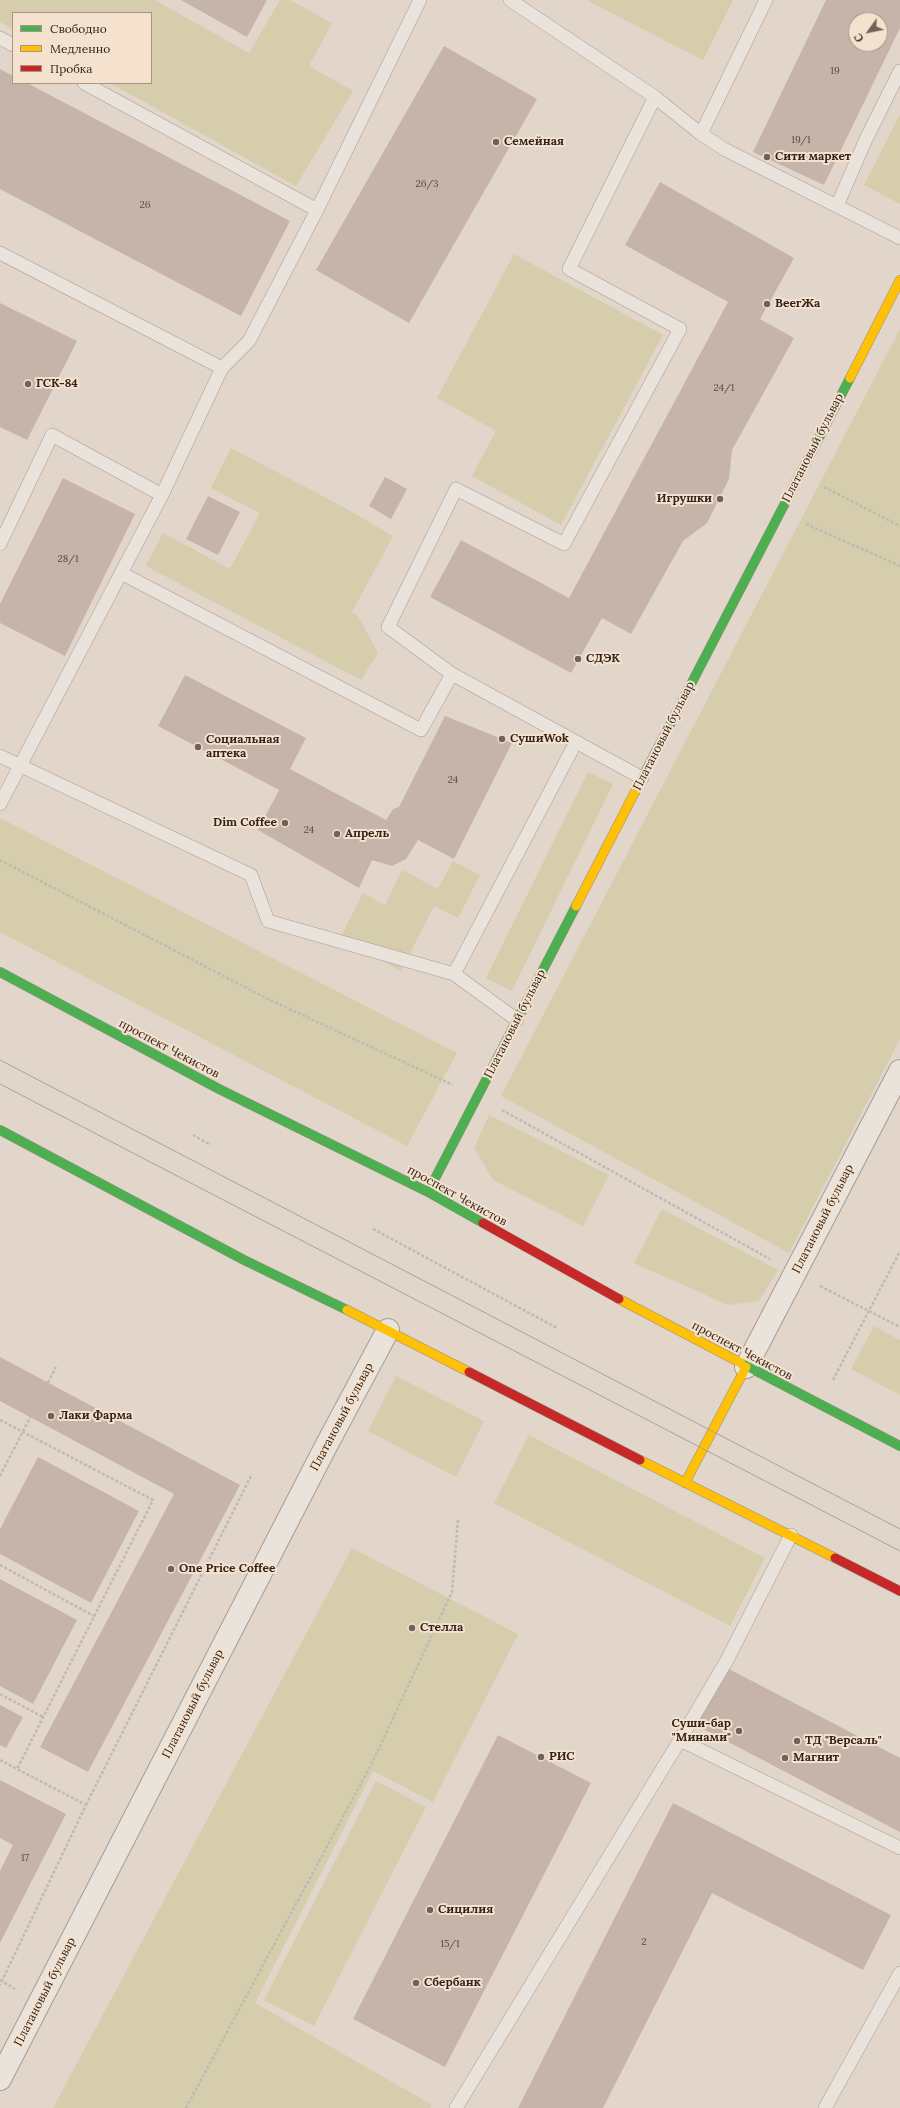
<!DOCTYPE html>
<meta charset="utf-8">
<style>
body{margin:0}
#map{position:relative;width:900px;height:2108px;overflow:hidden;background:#e2d6ca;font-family:Lora,serif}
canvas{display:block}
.legend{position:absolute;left:12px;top:12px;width:140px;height:72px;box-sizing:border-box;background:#f4e2ce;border:1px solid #a79687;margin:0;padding:5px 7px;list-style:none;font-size:12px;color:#34231c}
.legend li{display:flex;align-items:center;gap:8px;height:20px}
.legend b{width:20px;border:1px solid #a79687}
.north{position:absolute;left:848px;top:12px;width:40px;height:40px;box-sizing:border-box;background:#f4e2ce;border:1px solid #a79687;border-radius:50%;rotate:237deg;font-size:11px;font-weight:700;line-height:16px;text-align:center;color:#34231c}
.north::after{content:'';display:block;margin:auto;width:14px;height:18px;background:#716259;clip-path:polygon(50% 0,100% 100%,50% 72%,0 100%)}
</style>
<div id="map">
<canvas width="900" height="2108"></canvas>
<ul class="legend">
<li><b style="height:5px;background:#4caf50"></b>Свободно</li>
<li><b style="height:5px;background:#ffc107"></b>Медленно</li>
<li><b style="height:5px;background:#c62828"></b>Пробка</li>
</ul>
<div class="north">С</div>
</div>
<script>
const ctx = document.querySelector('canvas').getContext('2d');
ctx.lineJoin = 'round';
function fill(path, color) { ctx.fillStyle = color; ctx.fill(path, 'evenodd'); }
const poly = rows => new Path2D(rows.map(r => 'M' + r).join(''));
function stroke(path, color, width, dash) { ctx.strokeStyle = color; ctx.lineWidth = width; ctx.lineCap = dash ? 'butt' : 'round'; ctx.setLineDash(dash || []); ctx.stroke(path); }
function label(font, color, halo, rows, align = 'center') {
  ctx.font = font + ' Lora,serif'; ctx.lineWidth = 4; ctx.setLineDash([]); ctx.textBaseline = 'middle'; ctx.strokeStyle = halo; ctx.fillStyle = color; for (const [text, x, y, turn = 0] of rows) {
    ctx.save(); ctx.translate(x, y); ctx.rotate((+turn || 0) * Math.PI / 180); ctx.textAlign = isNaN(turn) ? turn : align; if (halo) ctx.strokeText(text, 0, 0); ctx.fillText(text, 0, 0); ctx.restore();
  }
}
fill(poly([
 [0,0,155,0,249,53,280,0,290,0,332,23,309,66,353,91,296,186,110,83,151,83,151,13,13,13,13,29,0,22],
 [589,0,733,0,703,60,588,1],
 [900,114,900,204,864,185],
 [514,254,663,335,561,525,472,476,496,431,437,398],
 [900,329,900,1039,789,1253,501,1096],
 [231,448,338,504,393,536,352,612,358,616,378,653,361,680,146,566,163,533,230,569,260,513,211,488],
 [588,772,613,784,512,991,486,978],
 [0,818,457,1053,407,1146,0,932],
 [453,861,480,875,458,918,434,906,401,971,340,938,363,893,385,905,402,870,438,889],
 [489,1115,609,1175,583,1226,493,1180,474,1148],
 [662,1209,778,1270,759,1301,728,1305,634,1263],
 [874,1326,900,1340,900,1395,851,1369],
 [396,1376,484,1421,456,1477,368,1431],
 [529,1435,765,1558,730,1626,494,1503],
 [352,1548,518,1634,433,1802,373,1771,255,2003,432,2105,430,2108,53,2108],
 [376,1781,426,1807,314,2026,264,2000]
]), '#d5cdac');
fill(poly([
 [181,0,267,0,247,37],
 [826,0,900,0,900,28,824,185,753,152],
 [856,20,880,20,880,44,856,44],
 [444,46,537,99,409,323,316,270],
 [0,69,13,76,13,83,27,83,290,221,241,316,0,189],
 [660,182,794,258,760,319,794,338,732,450,729,479,707,523,683,541,631,634,602,618,571,673,430,597,461,540,569,598,728,302,625,245],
 [0,303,77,341,27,440,0,427],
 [385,477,407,489,391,519,369,506],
 [63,478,135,514,65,656,0,623,0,604],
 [208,496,240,512,218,555,186,539],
 [185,675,306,738,290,769,386,820,393,809,399,807,445,716,512,743,454,859,418,840,406,859,392,866,372,860,359,888,258,830,279,790,158,726],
 [0,1357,240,1485,88,1772,40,1747,174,1494,0,1401],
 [38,1457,139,1511,91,1603,0,1554,0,1529],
 [0,1579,77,1620,33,1704,0,1686],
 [727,1668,900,1758,900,1832,694,1724],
 [0,1705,23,1717,6,1748,0,1745],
 [498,1735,591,1783,445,2067,353,2019],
 [0,1780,66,1814,0,1943,0,1871,13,1845,0,1838],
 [673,1803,891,1915,863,1970,712,1893,603,2108,518,2108]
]), '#c6b4ab');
const lane = poly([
 [510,0,655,97,701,134,724,149,900,238],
 [0,38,13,45],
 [84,83,317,210],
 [701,134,766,0],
 [837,206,866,139,900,71],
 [0,253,222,368,162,495,0,804],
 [222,368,249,341,317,210,420,0],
 [0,544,52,435,162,495],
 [121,573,421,730,452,674],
 [0,756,251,875,268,921,454,974,517,1020],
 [642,778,452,674,388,627,456,489,564,544,680,329,569,269,655,97],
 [454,974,576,742],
 [680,1740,727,1660,791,1535],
 [456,2108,680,1740,900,1848],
 [825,2108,900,1973]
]);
const street = poly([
 [746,1367,900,1071],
 [0,2079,325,1448,388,1330]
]);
const fast = poly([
 [636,790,850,378],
 [0,972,219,1089,428,1192,483,1223],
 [0,1130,244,1260,347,1310],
 [428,1192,576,906],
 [741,1363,900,1446]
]);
const slow = poly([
 [850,378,900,280],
 [576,906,636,790],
 [619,1299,741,1363],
 [347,1310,469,1372],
 [640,1460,835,1558],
 [685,1483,746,1367]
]);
const jam = poly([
 [483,1223,619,1299],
 [469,1372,640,1460],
 [835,1558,900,1591]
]);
stroke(lane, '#a79c93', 14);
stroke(street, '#a79c93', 24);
stroke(fast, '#968b83', 10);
stroke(slow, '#968b83', 10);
stroke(jam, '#968b83', 10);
stroke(poly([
 [824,487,900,526],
 [806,524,900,566],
 [0,860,268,999,453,1085],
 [502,1110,770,1259],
 [193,1135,211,1145],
 [373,1229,557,1328],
 [820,1286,900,1327],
 [833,1380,900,1251],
 [0,1420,153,1500,17,1769],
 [0,1476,56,1367],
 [0,1565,94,1616],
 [0,1694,43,1717],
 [0,1760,86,1805,0,1985],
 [86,1805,252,1474],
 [0,1980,15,1989],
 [186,2108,372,1763,452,1592,458,1519]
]), '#c2b9b2', 2.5, [3, 2]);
stroke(lane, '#eae3db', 13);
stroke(street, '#eae3db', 22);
stroke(fast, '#4caf50', 9);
stroke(slow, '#ffc107', 9);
stroke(jam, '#c62828', 9);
stroke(poly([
 [0,1060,900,1529],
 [0,1084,900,1551]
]), '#a9a29c', 1);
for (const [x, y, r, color] of [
 [496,142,4,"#716259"],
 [767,157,4,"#716259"],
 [767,304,4,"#716259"],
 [28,384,4,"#716259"],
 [720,499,4,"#716259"],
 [578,659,4,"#716259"],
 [502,739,4,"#716259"],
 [198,747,4,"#716259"],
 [285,823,4,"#716259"],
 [337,834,4,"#716259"],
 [51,1416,4,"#716259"],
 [171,1569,4,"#716259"],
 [412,1628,4,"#716259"],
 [739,1731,4,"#716259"],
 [797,1741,4,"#716259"],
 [541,1757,4,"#716259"],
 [785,1758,4,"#716259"],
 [430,1910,4,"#716259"],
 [416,1983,4,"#716259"]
]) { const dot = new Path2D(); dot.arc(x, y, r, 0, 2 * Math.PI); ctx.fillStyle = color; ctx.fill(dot); stroke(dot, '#f4e2ce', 1.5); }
label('10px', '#584740', null, [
 ["19",835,71],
 ["19/1",801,140],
 ["26/3",427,184],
 ["26",145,205],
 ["24/1",724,388],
 ["28/1",68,559],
 ["24",453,780],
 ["24",309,830],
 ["17",25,1858],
 ["2",644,1942],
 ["15/1",450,1944]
]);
label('bold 12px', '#34231c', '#f4e2ce', [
 ["Семейная",504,142],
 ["Сити маркет",775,157],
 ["BeerЖа",775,304],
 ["ГСК-84",36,384],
 ["Игрушки",712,499,"right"],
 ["СДЭК",586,659],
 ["СушиWok",510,739],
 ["Социальная",206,740],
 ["аптека",206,754],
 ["Dim Coffee",277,823,"right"],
 ["Апрель",345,834],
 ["Лаки Фарма",59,1416],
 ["One Price Coffee",179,1569],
 ["Стелла",420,1628],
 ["Суши-бар",731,1724,"right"],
 ["\"Минами\"",731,1738,"right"],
 ["ТД \"Версаль\"",805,1741],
 ["РИС",549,1757],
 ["Магнит",793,1758],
 ["Сицилия",438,1910],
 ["Сбербанк",424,1983]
], 'left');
label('12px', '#34231c', '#f4e2ce', [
 ["Платановый бульвар",813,448,-63],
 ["Платановый бульвар",664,736,-63],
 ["Платановый бульвар",515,1024,-63],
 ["проспект Чекистов",169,1049,28],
 ["проспект Чекистов",457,1196,29],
 ["Платановый бульвар",823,1219,-63],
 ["проспект Чекистов",742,1351,28],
 ["Платановый бульвар",342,1417,-62],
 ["Платановый бульвар",193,1704,-63],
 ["Платановый бульвар",45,1992,-63]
]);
</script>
